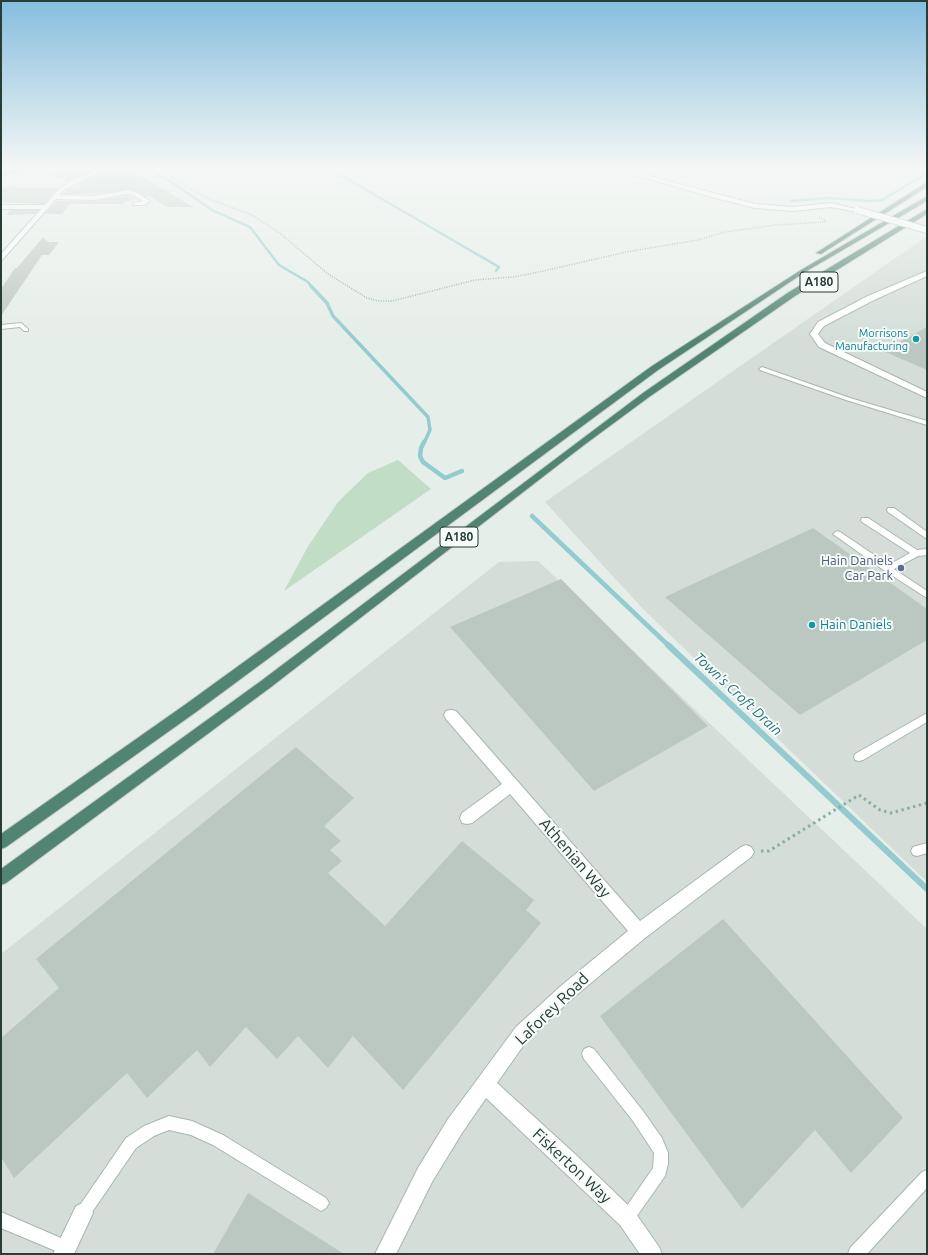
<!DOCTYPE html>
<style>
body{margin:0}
#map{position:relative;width:928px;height:1255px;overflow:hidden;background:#e6eee9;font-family:Ubuntu,sans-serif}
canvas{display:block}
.frame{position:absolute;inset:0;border:2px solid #263e35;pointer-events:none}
</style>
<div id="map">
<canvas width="928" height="1255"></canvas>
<div class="frame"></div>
</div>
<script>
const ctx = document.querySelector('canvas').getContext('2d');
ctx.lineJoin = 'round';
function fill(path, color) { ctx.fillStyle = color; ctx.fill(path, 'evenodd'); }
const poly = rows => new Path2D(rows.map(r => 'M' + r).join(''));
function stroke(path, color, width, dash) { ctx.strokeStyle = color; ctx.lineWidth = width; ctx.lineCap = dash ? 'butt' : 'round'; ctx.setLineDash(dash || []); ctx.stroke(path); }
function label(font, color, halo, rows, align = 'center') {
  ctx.font = font + ' Ubuntu,sans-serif'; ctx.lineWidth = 4; ctx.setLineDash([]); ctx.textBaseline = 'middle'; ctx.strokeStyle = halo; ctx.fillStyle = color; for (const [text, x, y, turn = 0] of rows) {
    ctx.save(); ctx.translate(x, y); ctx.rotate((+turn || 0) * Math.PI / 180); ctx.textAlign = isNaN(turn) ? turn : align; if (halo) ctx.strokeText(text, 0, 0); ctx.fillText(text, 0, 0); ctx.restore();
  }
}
fill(poly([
 [7,167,48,167,1,177,1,168],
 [927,236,927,882,642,608,545,502],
 [538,561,927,929,927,1254,1,1254,1,954,499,562]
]), '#d4ddd8');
fill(poly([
 [398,460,431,489,284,591,307,548,338,502,368,473]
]), '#c1ddc5');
stroke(poly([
 [146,167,176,185,212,210,250,227,279,265,308,282,312,287],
 [327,167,499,267,496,271],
 [791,201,828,198,870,201,882,200,927,173]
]), '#93cbce', 2.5);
stroke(poly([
 [311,286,327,303,333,316,428,417,430,430,424,443]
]), '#93cbce', 3.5);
stroke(poly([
 [424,442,421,448,420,456,423,462,445,478,462,471],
 [532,516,669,646]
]), '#93cbce', 4.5);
stroke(poly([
 [668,645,927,889]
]), '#93cbce', 6);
fill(poly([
 [77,167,99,167,67,182,50,174],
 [110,167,136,171,133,173,147,179,193,207,167,207,149,196,146,197,137,191,127,189,94,194,63,194,71,188,82,188,76,186],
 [14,186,17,188,58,188,44,204,1,202,1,189],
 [127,196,136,199,124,202,124,204,70,204,62,214,45,214,57,201,94,201],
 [10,210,38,210,35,214,6,215],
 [43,237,48,242,59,242,49,255,42,255,1,316,1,289,15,268,17,268],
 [927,327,927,370,883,351],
 [813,528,927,609,927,640,800,715,665,597],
 [561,579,708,726,594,791,450,627],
 [296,747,354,798,324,826,341,841,330,850,342,861,328,873,385,926,462,841,534,900,526,910,541,923,403,1090,353,1036,328,1068,298,1036,277,1059,246,1027,210,1067,197,1050,147,1098,127,1073,14,1178,1,1157,1,1038,59,988,36,959],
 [723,919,903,1118,851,1173,815,1130,742,1209,600,1016],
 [248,1193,344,1254,213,1254]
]), '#bbc8c2');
const service = poly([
 [21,323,28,329,28,331,24,331,20,327,1,329,1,325,21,323],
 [762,367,850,398,927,421,927,425,846,400,760,370,759,369,762,367],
 [888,508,894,508,927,532,927,539,888,512,887,510,888,508],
 [862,518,868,518,917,550,927,549,927,555,918,556,894,569,927,591,927,598,885,571,833,534,837,531,840,532,889,565,910,553,862,522,861,520,862,518],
 [927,713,927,722,863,760,859,761,855,760,854,757,855,754,927,713],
 [927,843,927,853,917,856,913,855,911,851,913,847,927,843],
 [589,1047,594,1049,643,1111,662,1138,668,1153,668,1164,665,1176,632,1223,627,1226,622,1223,619,1218,622,1213,653,1168,654,1153,633,1121,584,1059,582,1054,584,1049,589,1047],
 [169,1116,192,1121,223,1135,326,1198,329,1203,326,1208,321,1211,316,1208,213,1145,191,1135,169,1130,154,1136,136,1148,88,1218,83,1221,78,1218,75,1213,78,1208,126,1138,144,1126,169,1116],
 [927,1170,927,1188,867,1254,848,1254,850,1248,922,1172,927,1170],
 [1,1212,70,1242,73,1247,70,1252,63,1254,1,1228,1,1212]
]);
const minor = poly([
 [607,167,616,167,755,204,793,207,831,203,860,210,857,212,831,207,793,211,755,208,708,196,607,167],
 [127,190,136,192,150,201,145,205,133,205,133,203,143,201,132,195,127,194,94,200,55,199,52,197,55,195,94,196,127,190],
 [1,205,47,205,50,207,47,209,1,209,1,205],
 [927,271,927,276,874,300,824,326,818,334,825,343,927,392,927,398,819,347,810,334,818,322,868,296,927,271],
 [451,710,456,711,640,921,741,847,746,845,751,847,754,852,751,857,645,938,574,997,528,1039,497,1083,575,1154,634,1211,659,1247,662,1254,640,1254,620,1225,486,1098,462,1133,432,1182,396,1254,375,1254,418,1168,448,1119,516,1027,562,985,628,931,510,794,472,823,467,824,462,823,460,818,462,813,502,784,446,719,444,715,446,711,451,710],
 [83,1203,90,1206,93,1213,74,1254,53,1254,76,1206,83,1203]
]);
const tertiary = poly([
 [102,167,109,167,64,190,3,259,1,260,1,254,60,188,71,181,102,167]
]);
const trunk = poly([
 [927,182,927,187,821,254,816,253,927,182],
 [927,196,927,201,805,272,658,370,196,712,6,847,1,849,1,834,186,704,652,366,801,270,927,196],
 [927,209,927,214,795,296,649,397,584,445,271,687,6,883,1,885,1,869,261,681,643,393,789,292,927,209]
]);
stroke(service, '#a9b6af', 2);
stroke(minor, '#a9b6af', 2);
stroke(tertiary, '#a9b6af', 2);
stroke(trunk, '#c2c9c6', 2);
stroke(poly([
 [155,167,206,198,252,215,281,234,328,274,367,298,378,301,392,301,475,280,513,277,539,272,626,252,698,240,725,232,776,225,825,222,825,220,819,217]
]), '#89af9e', 1.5, [1, 1.5]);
stroke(poly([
 [761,851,769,851,859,795,880,810,891,813,927,803]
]), '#89af9e', 3, [2.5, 3.5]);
fill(service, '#fff');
fill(minor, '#fff');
fill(tertiary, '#fff');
fill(trunk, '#518472');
const rail = poly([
 [1,174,38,167]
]);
stroke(rail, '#617a70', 2.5);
stroke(rail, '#f6faf8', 1.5, [4.5]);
const minorBridge = poly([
 [857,210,927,230]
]);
stroke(minorBridge, '#a9b6af', 8, []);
stroke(minorBridge, '#fff', 6);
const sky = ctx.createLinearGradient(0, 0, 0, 343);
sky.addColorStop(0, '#86bdde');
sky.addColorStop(0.49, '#f4f7f5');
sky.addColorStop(1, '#f4f7f500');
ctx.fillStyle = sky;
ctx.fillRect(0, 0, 928, 343);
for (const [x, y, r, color] of [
 [916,339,4,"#0f9aa8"],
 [901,568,4,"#5c6f8a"],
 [812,625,4,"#0f9aa8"]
]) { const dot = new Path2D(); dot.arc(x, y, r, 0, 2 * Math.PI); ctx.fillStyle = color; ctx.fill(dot); stroke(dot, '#f6faf8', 1.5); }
label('11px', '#0d838f', '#f6faf8', [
 ["Morrisons",908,333],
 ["Manufacturing",908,346]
], 'right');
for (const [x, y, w] of [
 [819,282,38],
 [459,537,38]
]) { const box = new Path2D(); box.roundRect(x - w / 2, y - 10, w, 20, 3); ctx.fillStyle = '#f6faf8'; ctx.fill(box); stroke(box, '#263e35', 1); }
label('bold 12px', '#263e35', null, [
 ["A180",819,282],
 ["A180",459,537]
]);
label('13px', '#4e5e75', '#f6faf8', [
 ["Hain Daniels",893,561],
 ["Car Park",893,576]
], 'right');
label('13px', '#0d838f', '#f6faf8', [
 ["Hain Daniels",820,625]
], 'left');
label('italic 14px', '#247276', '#f6faf8', [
 ["Town's Croft Drain",738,694,43]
]);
label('16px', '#263e35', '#f6faf8', [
 ["Athenian Way",575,858,49],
 ["Laforey Road",552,1009,-44],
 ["Fiskerton Way",572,1166,43]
]);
</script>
